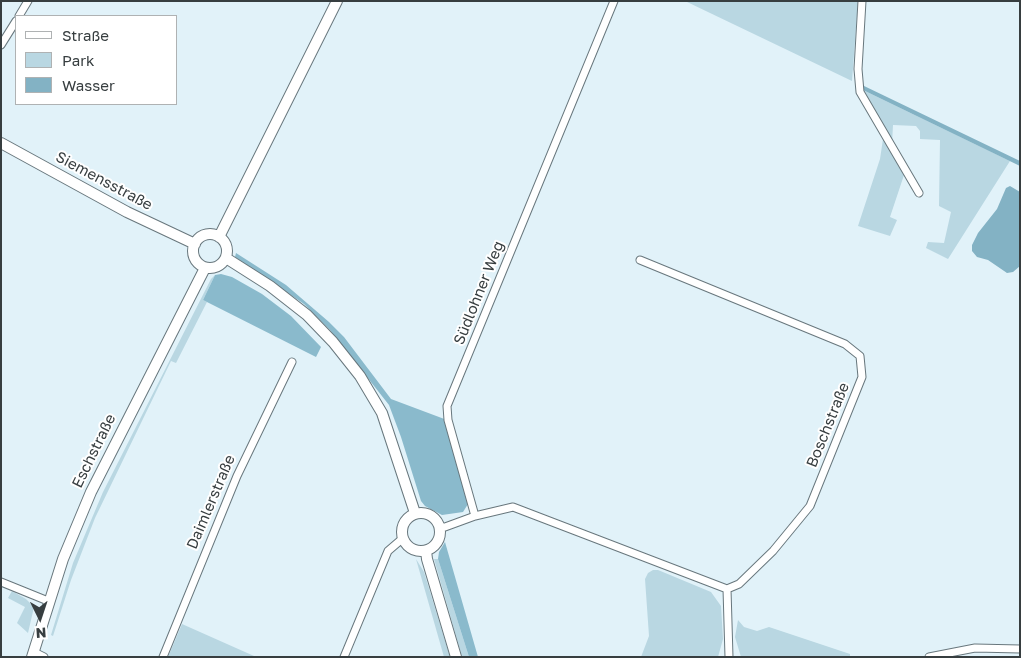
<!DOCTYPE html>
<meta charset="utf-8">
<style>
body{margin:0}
#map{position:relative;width:1021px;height:658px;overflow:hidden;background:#e1f2f9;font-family:"Golos Text",sans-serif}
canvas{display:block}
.frame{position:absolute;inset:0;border:2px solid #373e40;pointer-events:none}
.legend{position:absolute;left:15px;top:15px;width:162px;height:90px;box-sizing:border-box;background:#fff;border:1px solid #afb2b3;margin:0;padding:6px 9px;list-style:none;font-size:15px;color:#373e40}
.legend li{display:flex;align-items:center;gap:10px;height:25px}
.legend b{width:25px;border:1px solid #afb2b3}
.north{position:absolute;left:15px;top:593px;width:50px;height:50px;-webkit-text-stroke:4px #fff;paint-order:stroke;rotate:176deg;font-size:14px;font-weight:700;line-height:20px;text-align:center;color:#373e40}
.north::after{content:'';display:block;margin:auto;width:18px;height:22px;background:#373e40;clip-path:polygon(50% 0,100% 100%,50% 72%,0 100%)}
</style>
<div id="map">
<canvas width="1021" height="658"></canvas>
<div class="frame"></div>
<ul class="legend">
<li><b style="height:6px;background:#fff"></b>Straße</li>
<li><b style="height:14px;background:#b9d7e2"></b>Park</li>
<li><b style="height:14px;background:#83b2c4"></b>Wasser</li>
</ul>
<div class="north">N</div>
</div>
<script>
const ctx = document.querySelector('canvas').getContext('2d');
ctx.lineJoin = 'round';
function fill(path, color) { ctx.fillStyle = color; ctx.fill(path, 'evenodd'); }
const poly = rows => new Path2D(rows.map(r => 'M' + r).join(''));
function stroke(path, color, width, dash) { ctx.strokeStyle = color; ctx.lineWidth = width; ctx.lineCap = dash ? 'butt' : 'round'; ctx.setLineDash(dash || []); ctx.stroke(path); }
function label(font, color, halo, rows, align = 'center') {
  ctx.font = font + ' "Golos Text",sans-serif'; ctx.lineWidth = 4; ctx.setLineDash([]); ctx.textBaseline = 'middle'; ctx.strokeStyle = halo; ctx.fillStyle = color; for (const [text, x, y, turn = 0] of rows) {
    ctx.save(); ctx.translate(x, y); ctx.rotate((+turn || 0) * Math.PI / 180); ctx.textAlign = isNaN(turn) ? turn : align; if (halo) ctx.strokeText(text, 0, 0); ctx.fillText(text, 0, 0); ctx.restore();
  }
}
fill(poly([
 [685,1,858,1,852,81],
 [863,90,1010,161,948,259,926,248,928,242,944,243,951,212,939,206,940,140,920,139,920,131,916,126,893,125,892,144],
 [883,139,904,175,890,217,897,220,890,236,858,226,880,159],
 [215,275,203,300,207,302,176,363,171,361,95,518,71,580,53,636,51,635,73,563,103,492,211,279],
 [416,559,424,572,450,657,444,657],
 [434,559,438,559,469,657,462,657],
 [653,570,658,570,711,592,721,606,723,639,718,657,641,657,649,636,645,579,648,573],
 [12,591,26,599,34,607,28,633,17,623,25,607,8,598],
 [738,620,744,627,757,631,769,627,850,654,850,657,741,657,735,637],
 [182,624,254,656,255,657,168,657]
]), '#b9d7e2');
fill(poly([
 [236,253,286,285,329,322,344,337,391,399,447,420,468,504,463,512,442,515,425,506,421,501,401,437,389,405,330,330,304,304,235,257],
 [221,274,232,277,262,294,291,316,321,347,316,357,203,300,215,275],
 [445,542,478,657,469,657,438,559,439,552]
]), '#8abacc');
fill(poly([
 [862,85,1020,161,1020,166,863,90],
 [1010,186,1020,192,1020,266,1013,272,1007,273,988,260,977,257,972,251,972,245,978,233,997,209,1006,188]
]), '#83b2c4');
const street = poly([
 [862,1,858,69,860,92,919,193],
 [19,16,28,1],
 [1,45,16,21],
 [475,516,448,420,447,406,614,1],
 [439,527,445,527,475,516,513,507,727,589,739,584,773,551,810,506,862,377,860,356,845,344,640,260],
 [1,582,48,601],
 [727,589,729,657],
 [34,652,44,657],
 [163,657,237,476,292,362],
 [344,657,388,551,402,539],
 [929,657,975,648,1020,649]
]);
const secondary = poly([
 [1,143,127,212,195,244],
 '193 251a17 17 0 1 1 34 0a17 17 0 1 1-34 0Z',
 [219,237,337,1],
 [226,258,270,286,307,315,333,342,360,376,382,413,415,513],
 '402 532a19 19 0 1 1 38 0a19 19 0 1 1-38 0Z',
 [426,551,427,559,456,657],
 [32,657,63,559,91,492,205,268]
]);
stroke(street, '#68777d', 9);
stroke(secondary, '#68777d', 12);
stroke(street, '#fff', 7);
stroke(secondary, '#fff', 10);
label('15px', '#373e40', '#fff', [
 ["Siemensstraße",104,181,28],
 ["Südlohner Weg",479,293,-68],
 ["Boschstraße",828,425,-68],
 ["Eschstraße",94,451,-64],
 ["Daimlerstraße",211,502,-67]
]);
</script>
